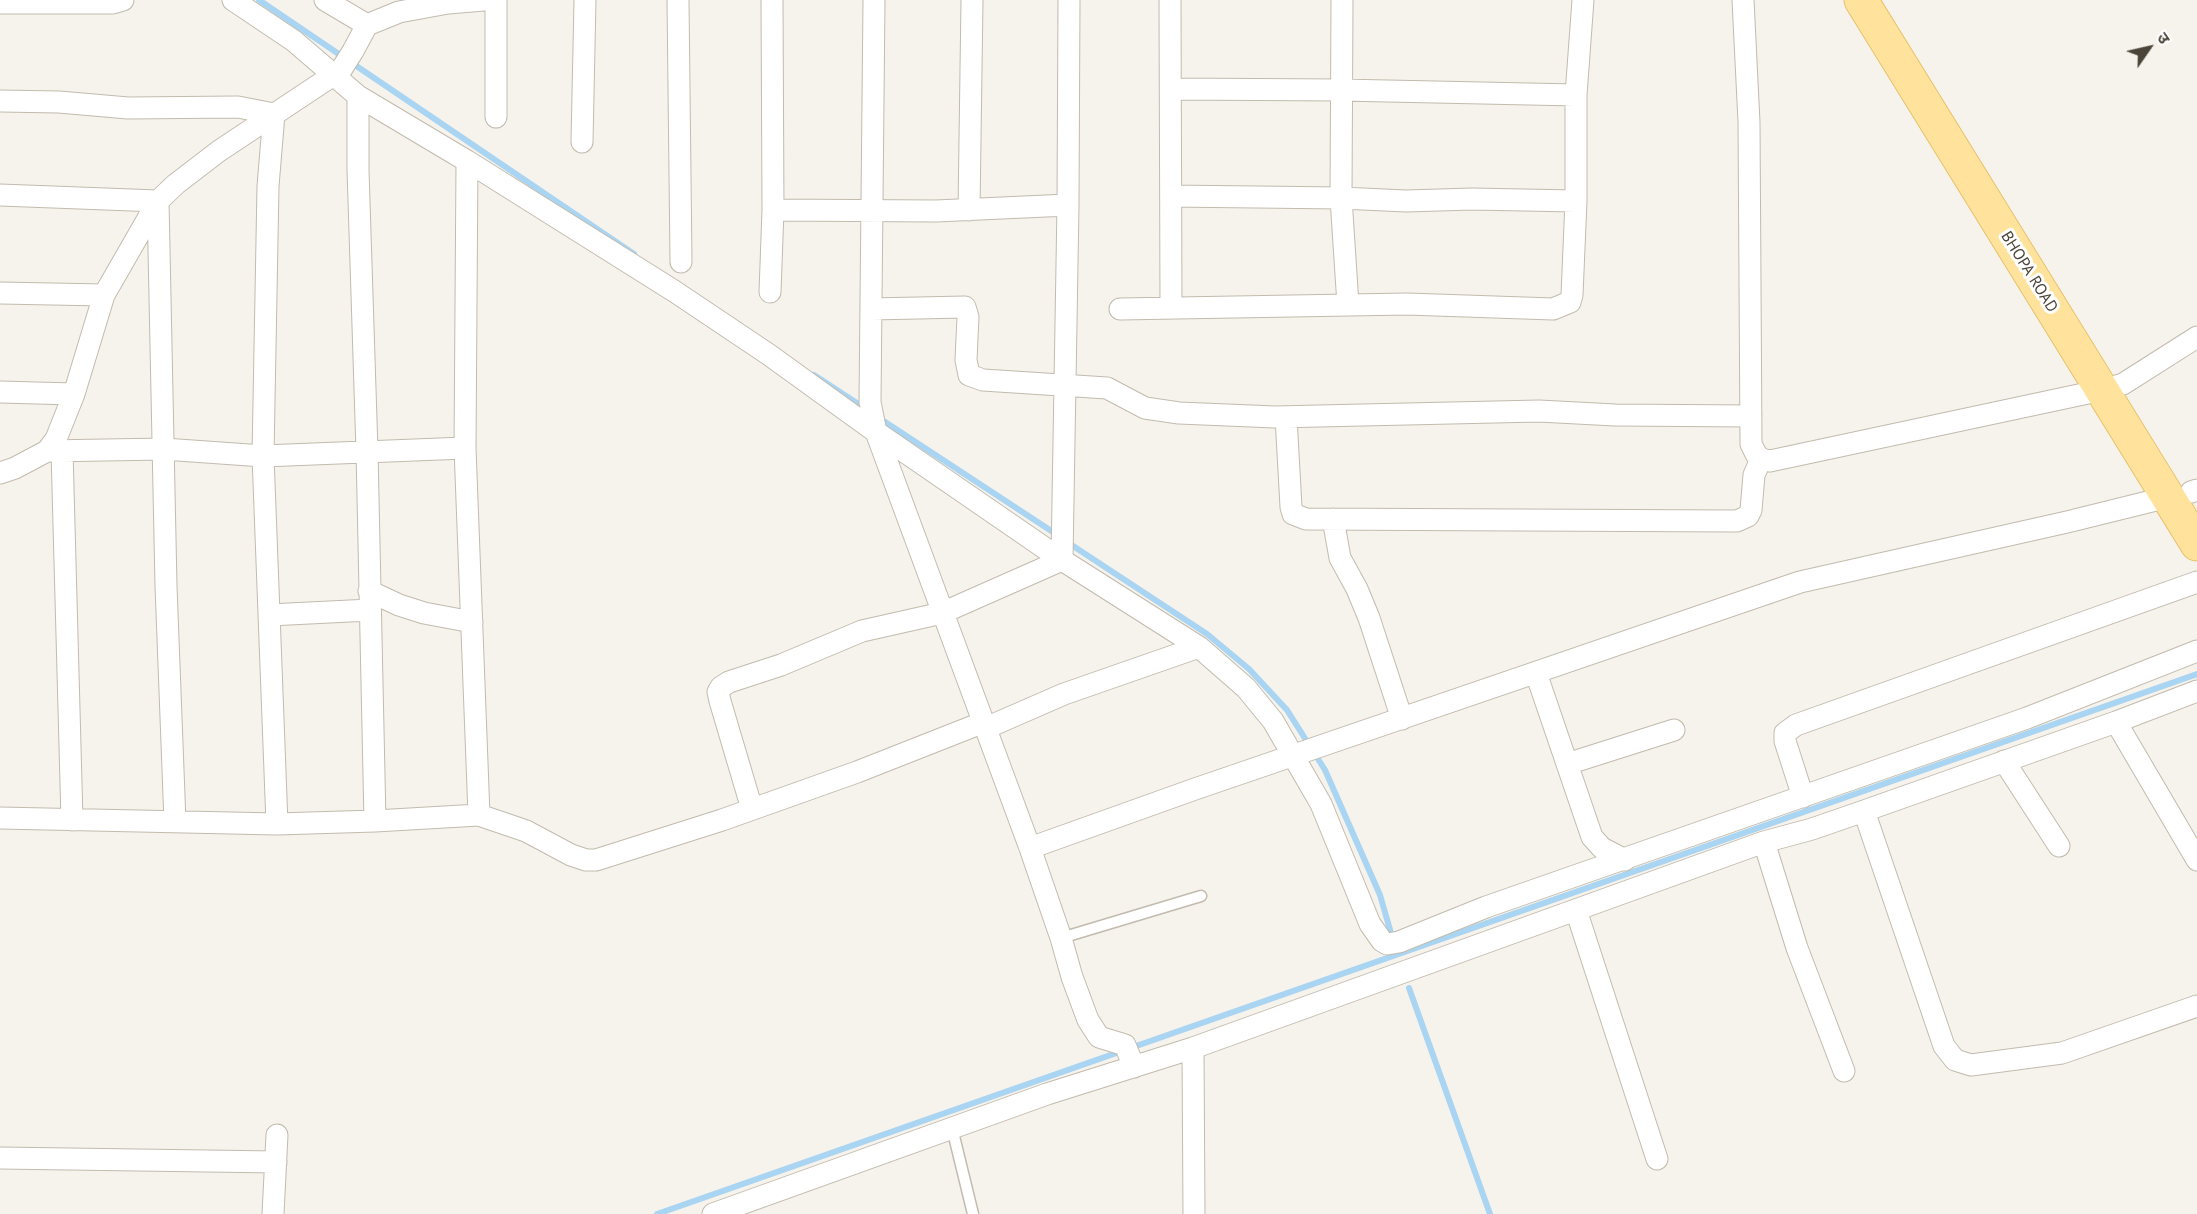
<!DOCTYPE html>
<meta charset="utf-8">
<style>
body{margin:0}
#map{position:relative;width:2197px;height:1214px;overflow:hidden;background:#f6f3ec;font-family:"PT Sans","Noto Sans Devanagari",sans-serif}
canvas{display:block}
.north{position:absolute;left:2119px;top:18px;width:60px;height:60px;-webkit-text-stroke:4px #fff;paint-order:stroke;rotate:56deg;font-size:16px;font-weight:700;line-height:24px;text-align:center;color:#4b4439}
.north::after{content:'';display:block;margin:auto;width:21px;height:27px;background:#4b4439;clip-path:polygon(50% 0,100% 100%,50% 72%,0 100%)}
</style>
<div id="map">
<canvas width="2197" height="1214"></canvas>
<div class="north">उ</div>
</div>
<script>
const ctx = document.querySelector('canvas').getContext('2d');
ctx.lineJoin = 'round';
const poly = rows => new Path2D(rows.map(r => 'M' + r).join(''));
function stroke(path, color, width, dash) { ctx.strokeStyle = color; ctx.lineWidth = width; ctx.lineCap = dash ? 'butt' : 'round'; ctx.setLineDash(dash || []); ctx.stroke(path); }
function label(font, color, halo, rows, align = 'center') {
  ctx.font = font + ' "PT Sans",sans-serif'; ctx.lineWidth = 6; ctx.setLineDash([]); ctx.textBaseline = 'middle'; ctx.strokeStyle = halo; ctx.fillStyle = color; for (const [text, x, y, turn = 0] of rows) {
    ctx.save(); ctx.translate(x, y); ctx.rotate((+turn || 0) * Math.PI / 180); ctx.textAlign = isNaN(turn) ? turn : align; if (halo) ctx.strokeText(text, 0, 0); ctx.fillText(text, 0, 0); ctx.restore();
  }
}
stroke(poly([
 [259,0,634,254],
 [814,375,866,409],
 [879,418,1059,536],
 [1067,542,1207,634,1249,669,1287,710,1325,770,1380,895,1393,940],
 [1409,988,1490,1214],
 [657,1214,2197,674]
]), '#a9d4f2', 6);
const service = poly([
 [1061,938,1201,896],
 [952,1128,973,1214]
]);
const minor = poly([
 [233,0,294,41,358,96,467,161,674,291,768,354,876,432,1062,560,1199,647,1246,688,1273,721,1321,804,1370,924,1382,941,1387,944,1399,942,1486,907,2027,718,2197,651],
 [325,0,367,25],
 [678,0,681,262],
 [874,0,870,402,876,432,1030,848,1061,938,1072,977,1088,1020,1099,1037,1125,1045,1134,1067],
 [1170,0,1171,308],
 [1342,0,1341,198,1348,305],
 [1743,0,1749,122,1751,444,1756,454,1761,459,1770,461,2102,390,2123,384,2197,337],
 [0,3,113,3,123,0],
 [1171,89,1341,90,1576,95],
 [358,96,358,170,367,451,375,821],
 [0,101,59,102,128,108,238,107,274,114,268,186,263,456,277,824],
 [496,117,496,0],
 [582,142,585,0],
 [467,161,465,448,479,815],
 [0,195,158,201,166,586,175,822],
 [1171,196,1341,198,1406,201,1472,199,1576,201],
 [773,210,936,211,1068,205],
 [969,210,972,0],
 [770,292,773,210,772,0],
 [0,293,104,295],
 [871,309,965,307,968,317,966,360,969,375,983,380,1107,388,1145,408,1179,413,1275,417,1539,411,1615,415,1751,416],
 [1120,309,1407,304,1553,309,1570,302,1572,295,1576,201,1576,95,1583,0],
 [0,392,74,394],
 [1286,417,1291,507,1293,514,1306,519,1737,521,1748,516,1751,510,1754,475,1761,459],
 [47,451,164,449,263,456,465,448],
 [62,451,72,820],
 [0,473,15,468,47,451,56,439,74,394,104,295,158,201,176,184,219,151,341,70,353,51,367,25,399,12,448,3,484,0],
 [2191,492,2197,490],
 [1333,519,1340,558,1357,589,1369,618,1402,719],
 [369,591,399,605,424,613,472,622],
 [269,615,370,610],
 [1536,673,1592,837,1602,848,1625,860],
 [2116,722,2197,860],
 [986,728,1064,694,1199,647],
 [2004,761,2059,846],
 [1567,764,1674,730],
 [1803,797,1785,741,1785,733,1796,725,2197,582],
 [752,809,720,701,718,692,721,687,729,682,781,665,862,631,942,613,1062,560,1068,205,1069,0],
 [1864,811,1944,1046,1955,1060,1971,1065,2062,1053,2197,1006],
 [0,818,277,824,375,821,479,815,526,831,571,855,586,860,596,860,722,820,857,772,984,722],
 [1764,842,1797,948,1844,1071],
 [1030,848,1195,789,1800,582,2067,522,2168,497],
 [1576,910,1657,1159],
 [1193,1048,1194,1214],
 [0,1158,276,1162],
 [273,1214,277,1135],
 [713,1214,1047,1094,1193,1048,1764,842,1812,829,1864,811,2116,722,2197,691]
]);
const primary = poly([
 [1861,0,2197,544]
]);
stroke(service, '#c2bbae', 13);
stroke(minor, '#c2bbae', 23);
stroke(primary, '#e6c16a', 35);
stroke(service, '#fff', 10);
stroke(minor, '#fff', 21);
stroke(primary, '#ffe39c', 33);
label('16px', '#4b4439', '#fff', [
 ["BHOPA ROAD",2029,272,58]
]);
</script>
